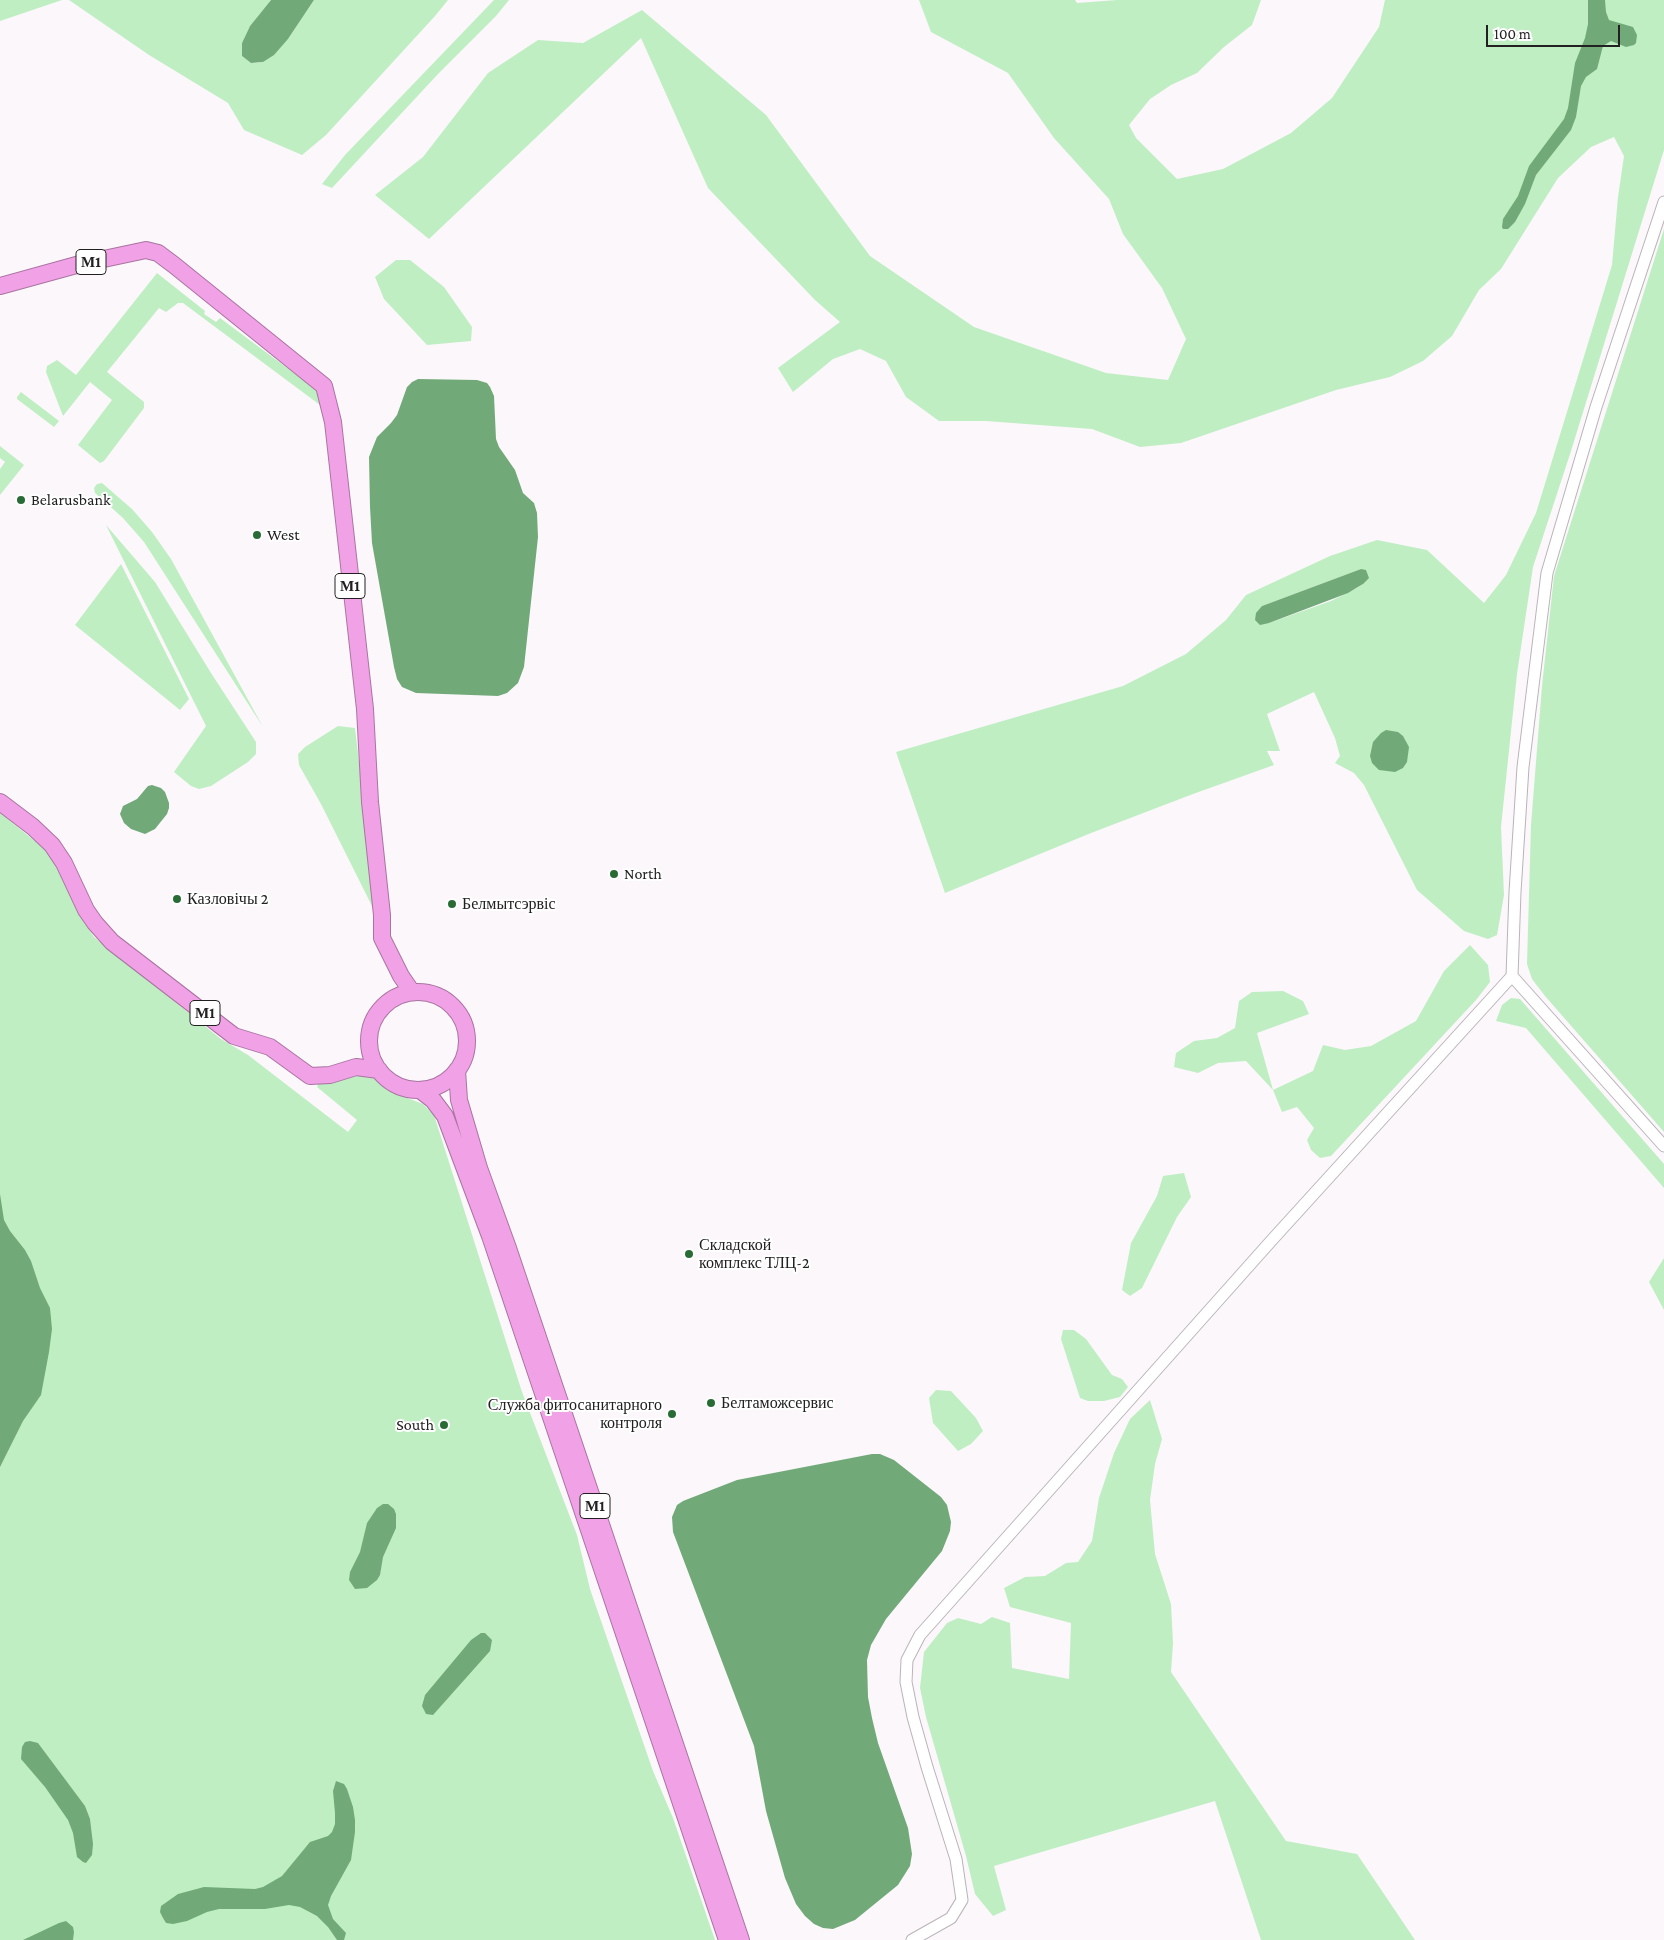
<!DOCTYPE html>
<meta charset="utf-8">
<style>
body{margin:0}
#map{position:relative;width:1664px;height:1940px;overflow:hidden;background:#fcf7fb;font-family:"Crimson Pro",serif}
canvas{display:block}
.scale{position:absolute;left:1486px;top:25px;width:134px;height:22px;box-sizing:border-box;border:2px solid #222021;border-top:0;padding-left:6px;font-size:15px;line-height:18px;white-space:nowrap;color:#222021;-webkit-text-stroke:4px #fff;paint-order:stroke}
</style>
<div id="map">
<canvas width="1664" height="1940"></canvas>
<div class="scale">100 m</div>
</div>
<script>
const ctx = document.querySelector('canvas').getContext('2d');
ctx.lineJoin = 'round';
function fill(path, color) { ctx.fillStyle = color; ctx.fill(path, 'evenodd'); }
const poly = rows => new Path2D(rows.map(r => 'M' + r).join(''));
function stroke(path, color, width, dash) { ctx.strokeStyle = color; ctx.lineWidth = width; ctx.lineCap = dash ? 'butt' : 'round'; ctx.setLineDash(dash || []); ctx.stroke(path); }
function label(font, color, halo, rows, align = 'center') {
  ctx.font = font + ' "Crimson Pro",serif'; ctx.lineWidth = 4; ctx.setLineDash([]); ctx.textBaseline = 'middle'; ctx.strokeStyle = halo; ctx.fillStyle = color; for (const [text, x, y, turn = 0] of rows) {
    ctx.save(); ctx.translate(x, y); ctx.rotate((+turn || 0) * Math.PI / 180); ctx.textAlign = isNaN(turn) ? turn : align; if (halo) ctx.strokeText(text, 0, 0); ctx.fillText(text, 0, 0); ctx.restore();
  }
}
fill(poly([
 [0,0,62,0,0,21],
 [69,0,271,0,250,26,242,43,242,56,251,63,257,63,263,62,288,39,314,0,448,0,435,16,326,135,302,155,244,130,228,103,149,55],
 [494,0,509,0,496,16,438,74,332,188,322,184,345,155],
 [919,0,1075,0,1077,3,1117,0,1261,0,1252,25,1224,47,1197,73,1171,85,1150,99,1129,125,1136,138,1177,179,1223,169,1291,133,1332,98,1379,27,1385,0,1664,0,1664,150,1571,451,1533,567,1517,674,1501,827,1504,895,1497,935,1488,939,1464,931,1417,890,1364,785,1354,773,1335,763,1340,756,1335,738,1314,692,1267,714,1280,751,1267,751,1274,765,1193,794,1091,833,945,893,896,752,1123,686,1186,654,1226,620,1246,595,1330,556,1377,540,1427,550,1484,603,1506,575,1536,513,1612,265,1618,197,1624,156,1614,137,1591,147,1558,178,1501,269,1479,290,1452,336,1423,361,1390,377,1336,390,1181,443,1140,447,1092,429,986,421,939,421,906,397,886,361,860,349,833,359,793,392,778,368,840,322,815,300,708,188,641,38,429,239,375,195,423,157,488,73,538,40,583,43,642,10,766,115,870,256,974,327,1106,373,1168,380,1186,339,1162,288,1123,234,1109,199,1054,138,1008,73,931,32],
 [1361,569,1363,584,1357,588,1331,601,1269,623,1262,606],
 [1664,229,1664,1132,1545,996,1532,979,1527,964,1531,825,1542,686,1554,576],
 [396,260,410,260,444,287,472,327,471,341,427,345,384,299,375,277],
 [157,273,205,311,204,314,216,322,220,318,318,391,320,405,183,303,178,303,166,312,159,308,107,372,144,402,144,408,104,461,100,463,78,445,112,400,90,382,63,416,46,372,47,366,57,360,76,375],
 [21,392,59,421,54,427,17,399,17,397],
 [0,446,24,465,0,495,0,469,5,462,0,458],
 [102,483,132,509,152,532,171,559,263,727,144,542,123,518,95,493,94,488,97,484],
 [106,525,155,582,211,673,256,742,256,754,248,762,211,786,199,789,191,786,174,772,206,726],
 [121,564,189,699,180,710,75,625],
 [338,726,355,728,377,916,321,804,299,765,298,754,305,747],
 [0,813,46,850,60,866,80,916,94,937,221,1039,248,1055,348,1132,357,1120,317,1087,319,1082,343,1074,370,1074,397,1094,423,1104,434,1115,522,1392,577,1535,590,1589,653,1771,673,1818,715,1940,0,1940],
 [1470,945,1488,965,1490,982,1476,1000,1331,1156,1320,1158,1311,1150,1307,1140,1314,1128,1297,1107,1282,1112,1273,1090,1246,1061,1218,1063,1198,1073,1174,1067,1176,1053,1194,1041,1217,1038,1235,1028,1239,1001,1252,992,1283,991,1303,1001,1309,1014,1257,1033,1273,1090,1313,1071,1323,1045,1345,1050,1371,1046,1416,1021,1444,971],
 [1511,998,1520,999,1664,1164,1664,1188,1526,1028,1496,1021,1502,1005],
 [1184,1173,1191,1197,1177,1217,1142,1288,1130,1296,1122,1290,1131,1243,1157,1196,1163,1176],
 [1664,1258,1664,1310,1649,1282],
 [1063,1330,1074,1330,1086,1339,1112,1375,1122,1379,1128,1387,1120,1397,1104,1401,1088,1401,1080,1398,1061,1339],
 [936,1390,951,1391,976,1418,983,1431,971,1444,958,1451,933,1423,929,1398],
 [1150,1400,1162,1439,1155,1464,1150,1500,1155,1554,1171,1604,1173,1643,1171,1672,1286,1841,1357,1854,1415,1940,1261,1940,1215,1801,994,1866,1006,1910,993,1916,975,1894,966,1856,926,1717,920,1688,924,1652,947,1623,958,1618,981,1624,992,1617,1010,1623,1012,1668,1069,1679,1071,1623,1010,1607,1004,1588,1025,1577,1045,1576,1066,1563,1078,1562,1092,1541,1099,1498,1114,1453,1130,1419]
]), '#bfeec3');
fill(poly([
 [271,0,314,0,288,39,274,55,263,62,251,63,242,56,242,43,250,26],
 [1588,0,1605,0,1606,12,1609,20,1633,27,1637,35,1636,43,1634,45,1626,47,1611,41,1603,46,1597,69,1586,77,1581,86,1576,117,1571,130,1536,175,1525,204,1515,222,1508,229,1503,229,1502,227,1503,219,1518,196,1529,166,1564,119,1568,108,1575,63,1585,38,1588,24],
 [418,379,477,380,487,383,490,387,494,396,496,439,499,447,515,470,523,493,534,503,537,513,538,537,524,667,518,683,507,693,498,696,416,693,402,687,397,679,394,667,372,543,370,507,369,457,377,437,391,423,397,415,407,387,412,382],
 [1361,569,1366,570,1369,578,1363,584,1348,593,1269,623,1260,625,1255,620,1256,613,1262,606],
 [1386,730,1398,732,1403,736,1409,747,1407,762,1403,768,1395,772,1379,770,1372,763,1370,756,1373,742,1381,733],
 [152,785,161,788,165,792,169,803,169,808,167,814,155,829,145,834,131,829,124,823,120,814,123,806,137,799,148,786],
 [0,1194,4,1220,10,1231,25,1250,31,1261,40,1288,50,1308,52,1329,49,1352,41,1395,23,1421,0,1467],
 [872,1454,880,1454,894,1460,941,1497,947,1505,951,1522,950,1531,942,1551,886,1619,871,1645,867,1660,868,1697,872,1718,878,1743,908,1828,912,1854,910,1866,898,1885,855,1920,833,1929,823,1928,814,1924,805,1916,796,1904,785,1878,766,1811,754,1746,673,1532,672,1517,677,1505,683,1501,737,1480],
 [383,1504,388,1504,394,1509,396,1514,396,1528,383,1557,380,1575,377,1580,367,1588,355,1589,349,1580,350,1572,360,1552,367,1523,377,1508],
 [481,1633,485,1633,492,1640,490,1651,433,1715,426,1714,422,1706,425,1695,471,1640],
 [30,1741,38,1743,85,1806,90,1819,93,1844,92,1855,86,1863,83,1862,77,1857,73,1833,68,1820,45,1787,21,1759,22,1747,25,1742],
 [336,1781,344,1784,347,1789,353,1807,355,1820,355,1832,351,1860,331,1896,328,1905,333,1919,346,1933,344,1940,337,1940,328,1927,317,1916,300,1907,289,1905,265,1909,219,1909,207,1912,187,1921,173,1924,166,1923,163,1918,160,1912,161,1906,178,1894,204,1887,255,1889,263,1887,282,1876,310,1842,328,1836,332,1832,335,1824,335,1813,333,1791],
 [66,1921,73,1927,74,1932,73,1940,23,1940,59,1923]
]), '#71aa78');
const minor = poly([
 [1512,976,1664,1146],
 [912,1940,951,1918,962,1900,956,1859,927,1767,913,1717,906,1682,907,1660,920,1635,1271,1241,1512,976,1515,892,1523,767,1547,573,1596,407,1664,202]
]);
const highway = poly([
 [0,286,80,264,146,250,158,253,174,265,324,386,333,422,365,709,370,802,382,915,382,938,401,976,412,992],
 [0,802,33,827,52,845,64,863,86,910,95,923,112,942,234,1036,270,1047,310,1076,330,1075,356,1067,379,1070],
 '369 1041a49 49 0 1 1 98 0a49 49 0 1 1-98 0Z',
 [457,1070,459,1100,479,1168,508,1248,741,1940],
 [420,1090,433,1100,445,1116,490,1236,727,1940]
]);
stroke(minor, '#b9b4b8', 13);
stroke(highway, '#a974a1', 18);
stroke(minor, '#fff', 11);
stroke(highway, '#f1a1e6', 16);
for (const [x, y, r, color] of [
 [21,500,5,"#296b35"],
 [257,535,5,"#296b35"],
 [614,874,5,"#296b35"],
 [177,899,5,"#296b35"],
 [452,904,5,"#296b35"],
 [689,1254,5,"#296b35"],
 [711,1403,5,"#296b35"],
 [672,1414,5,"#296b35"],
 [444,1425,5,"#296b35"]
]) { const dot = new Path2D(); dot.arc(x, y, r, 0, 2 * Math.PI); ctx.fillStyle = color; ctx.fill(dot); stroke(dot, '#fff', 2); }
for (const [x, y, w] of [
 [91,262,30],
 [350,586,30],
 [205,1013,30],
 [595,1506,30]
]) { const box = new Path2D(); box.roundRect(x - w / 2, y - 12.5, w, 25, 4); ctx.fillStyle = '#fff'; ctx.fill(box); stroke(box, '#222021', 1); }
label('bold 15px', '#222021', null, [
 ["М1",91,262],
 ["М1",350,586],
 ["М1",205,1013],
 ["М1",595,1506]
]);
label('16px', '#222021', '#fff', [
 ["Belarusbank",31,500],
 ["West",267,535],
 ["North",624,874],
 ["Казловічы 2",187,899],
 ["Белмытсэрвіс",462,904],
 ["Складской",699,1245],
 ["комплекс ТЛЦ-2",699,1263],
 ["Белтаможсервис",721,1403],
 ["Служба фитосанитарного",662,1405,"right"],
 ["контроля",662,1423,"right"],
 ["South",434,1425,"right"]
], 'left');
</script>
